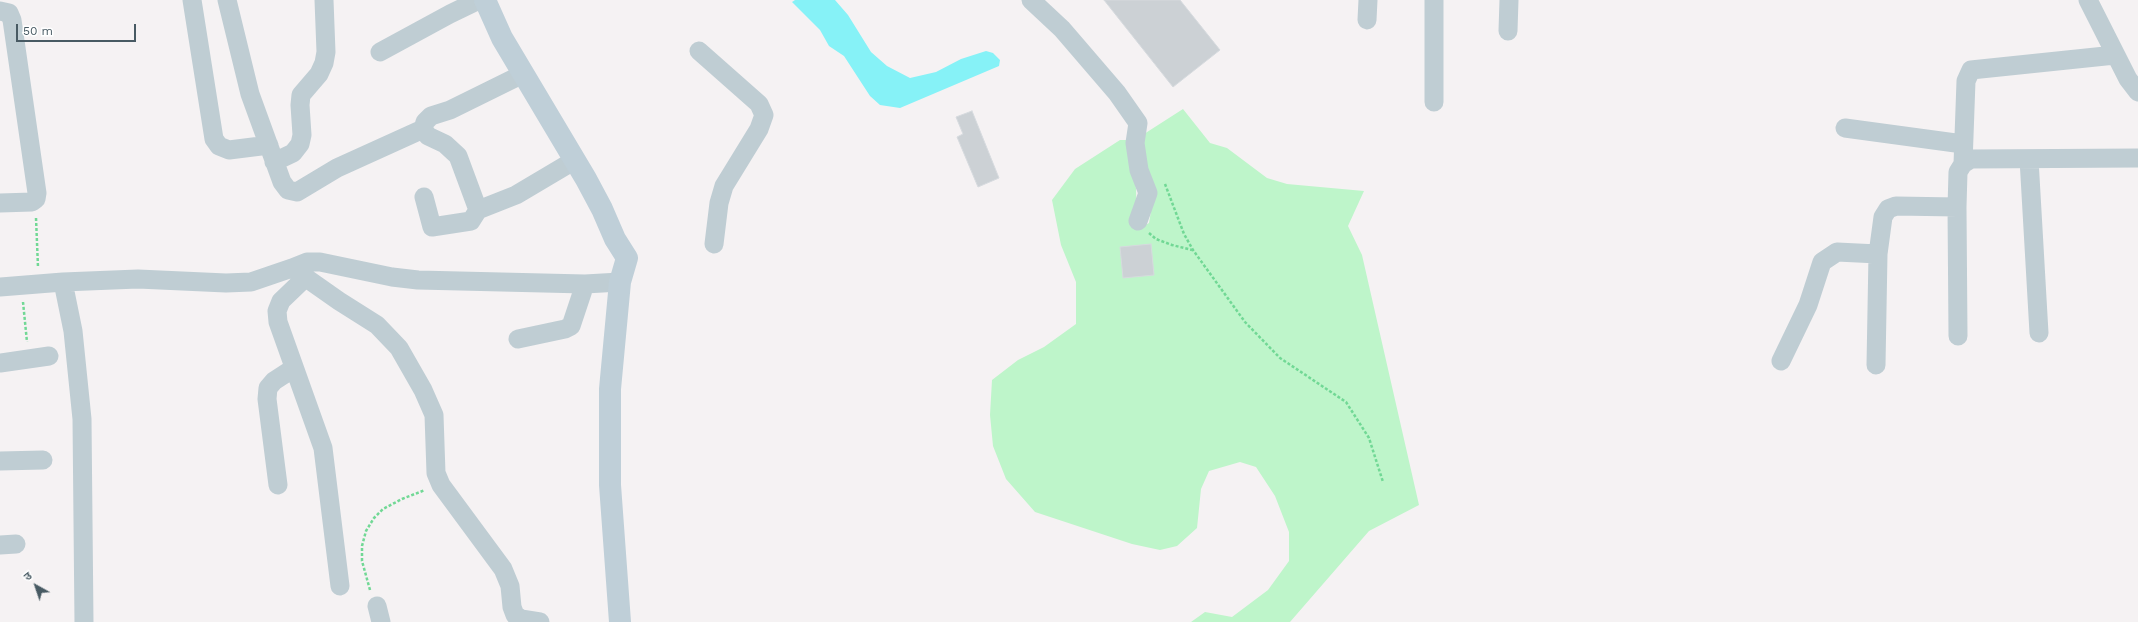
<!DOCTYPE html>
<meta charset="utf-8">
<style>
body{margin:0}
#map{position:relative;width:2138px;height:622px;overflow:hidden;background:#f5f2f3;font-family:"Work Sans","Noto Sans Devanagari",sans-serif}
canvas{display:block}
.north{position:absolute;left:16px;top:566px;width:40px;height:40px;-webkit-text-stroke:3px #fff;paint-order:stroke;rotate:320deg;font-size:11px;font-weight:700;line-height:16px;text-align:center;color:#485a63}
.north::after{content:'';display:block;margin:auto;width:14px;height:18px;background:#485a63;clip-path:polygon(50% 0,100% 100%,50% 72%,0 100%)}
.scale{position:absolute;left:16px;top:24px;width:120px;height:18px;box-sizing:border-box;border:2px solid #485a63;border-top:0;padding-left:5px;font-size:12px;line-height:14px;white-space:nowrap;color:#485a63;-webkit-text-stroke:3px #fff;paint-order:stroke}
</style>
<div id="map">
<canvas width="2138" height="622"></canvas>
<div class="north">उ</div>
<div class="scale">50 m</div>
</div>
<script>
const ctx = document.querySelector('canvas').getContext('2d');
ctx.lineJoin = 'round';
function fill(path, color) { ctx.fillStyle = color; ctx.fill(path, 'evenodd'); }
const poly = rows => new Path2D(rows.map(r => 'M' + r).join(''));
function stroke(path, color, width, dash) { ctx.strokeStyle = color; ctx.lineWidth = width; ctx.lineCap = dash ? 'butt' : 'round'; ctx.setLineDash(dash || []); ctx.stroke(path); }
fill(poly([
 [1183,109,1210,143,1227,148,1267,178,1287,184,1364,191,1348,226,1362,255,1419,505,1369,531,1290,622,1191,622,1205,612,1232,617,1268,590,1289,561,1289,532,1275,496,1256,467,1240,462,1209,471,1201,489,1197,528,1177,546,1160,550,1132,544,1035,512,1006,479,993,446,990,415,992,380,1018,360,1044,347,1076,324,1076,282,1061,245,1052,200,1075,169,1120,140,1126,140,1136,188,1137,230,1149,223,1151,211,1144,153,1144,134]
]), '#bef5ca');
fill(poly([
 [795,0,835,0,848,15,871,52,887,66,910,78,936,72,961,59,986,51,993,53,1000,60,999,66,900,108,880,105,870,96,844,56,829,46,820,30,792,2]
]), '#86f2f7');
const building = poly([
 [1104,0,1180,0,1220,50,1173,87,1104,0],
 [972,111,999,178,978,187,957,137,963,134,956,117,972,111],
 [1151,244,1154,275,1123,278,1120,247,1151,244]
]);
fill(building, '#ccd1d5');
stroke(building, '#d6dade', 1);
stroke(poly([
 [1165,184,1184,234,1193,250,1245,322,1280,358,1346,402,1369,438,1383,482],
 [36,218,38,267],
 [1149,233,1156,239,1172,245,1192,250],
 [23,302,27,342],
 [370,590,362,561,362,546,366,531,374,518,383,509,402,499,425,490]
]), '#71d895', 2.5, [3, 2]);
stroke(poly([
 [192,0,214,139,219,146,229,150,269,145],
 [227,0,250,94,282,182,288,190,297,192,337,168,423,129],
 [1031,0,1062,29,1117,93,1138,123,1135,143,1139,170,1148,193,1138,221],
 [2088,0,2128,79,2138,92],
 [0,11,9,13,12,20,37,193,36,199,32,202,0,203],
 [1367,20,1368,0],
 [1508,31,1509,0],
 [699,51,759,104,764,115,759,129,724,186,719,203,714,244],
 [380,52,450,14,479,0],
 [1434,102,1434,0],
 [1845,128,1963,144],
 [2029,159,2039,333],
 [274,162,293,153,300,144,302,135,300,105,301,95,319,74,324,63,326,52,324,0],
 [1963,164,1966,81,1971,70,2115,55],
 [424,197,432,227,471,221,478,210,516,195,575,160],
 [1957,207,1958,336],
 [478,210,458,156,445,144,428,136,423,129,425,122,431,116,450,110,523,74],
 [292,268,307,262,320,262,392,277,418,280,585,284,620,282],
 [306,277,281,301,277,311,278,322,323,448,340,586],
 [63,282,73,331,82,419,84,622],
 [0,287,63,282,138,279,226,283,251,282,292,268,339,301,377,325,399,348,423,390,434,415,436,473,441,485,503,569,510,586,512,607,515,615,521,619,540,622],
 [518,339,565,329,571,326,585,284],
 [1781,361,1808,305,1822,262,1837,252,1878,254],
 [0,363,49,356],
 [1876,365,1878,254,1883,217,1888,209,1896,206,1957,207,1958,172,1963,164,1971,159,2138,158],
 [0,461,43,460],
 [278,485,267,399,268,388,274,381,294,368],
 [0,545,16,544],
 [377,606,381,622]
]), '#bfcdd3', 19);
stroke(poly([
 [485,0,502,38,586,179,602,209,615,239,627,258,620,282,610,389,610,485,620,622]
]), '#bfcfd8', 22);
</script>
